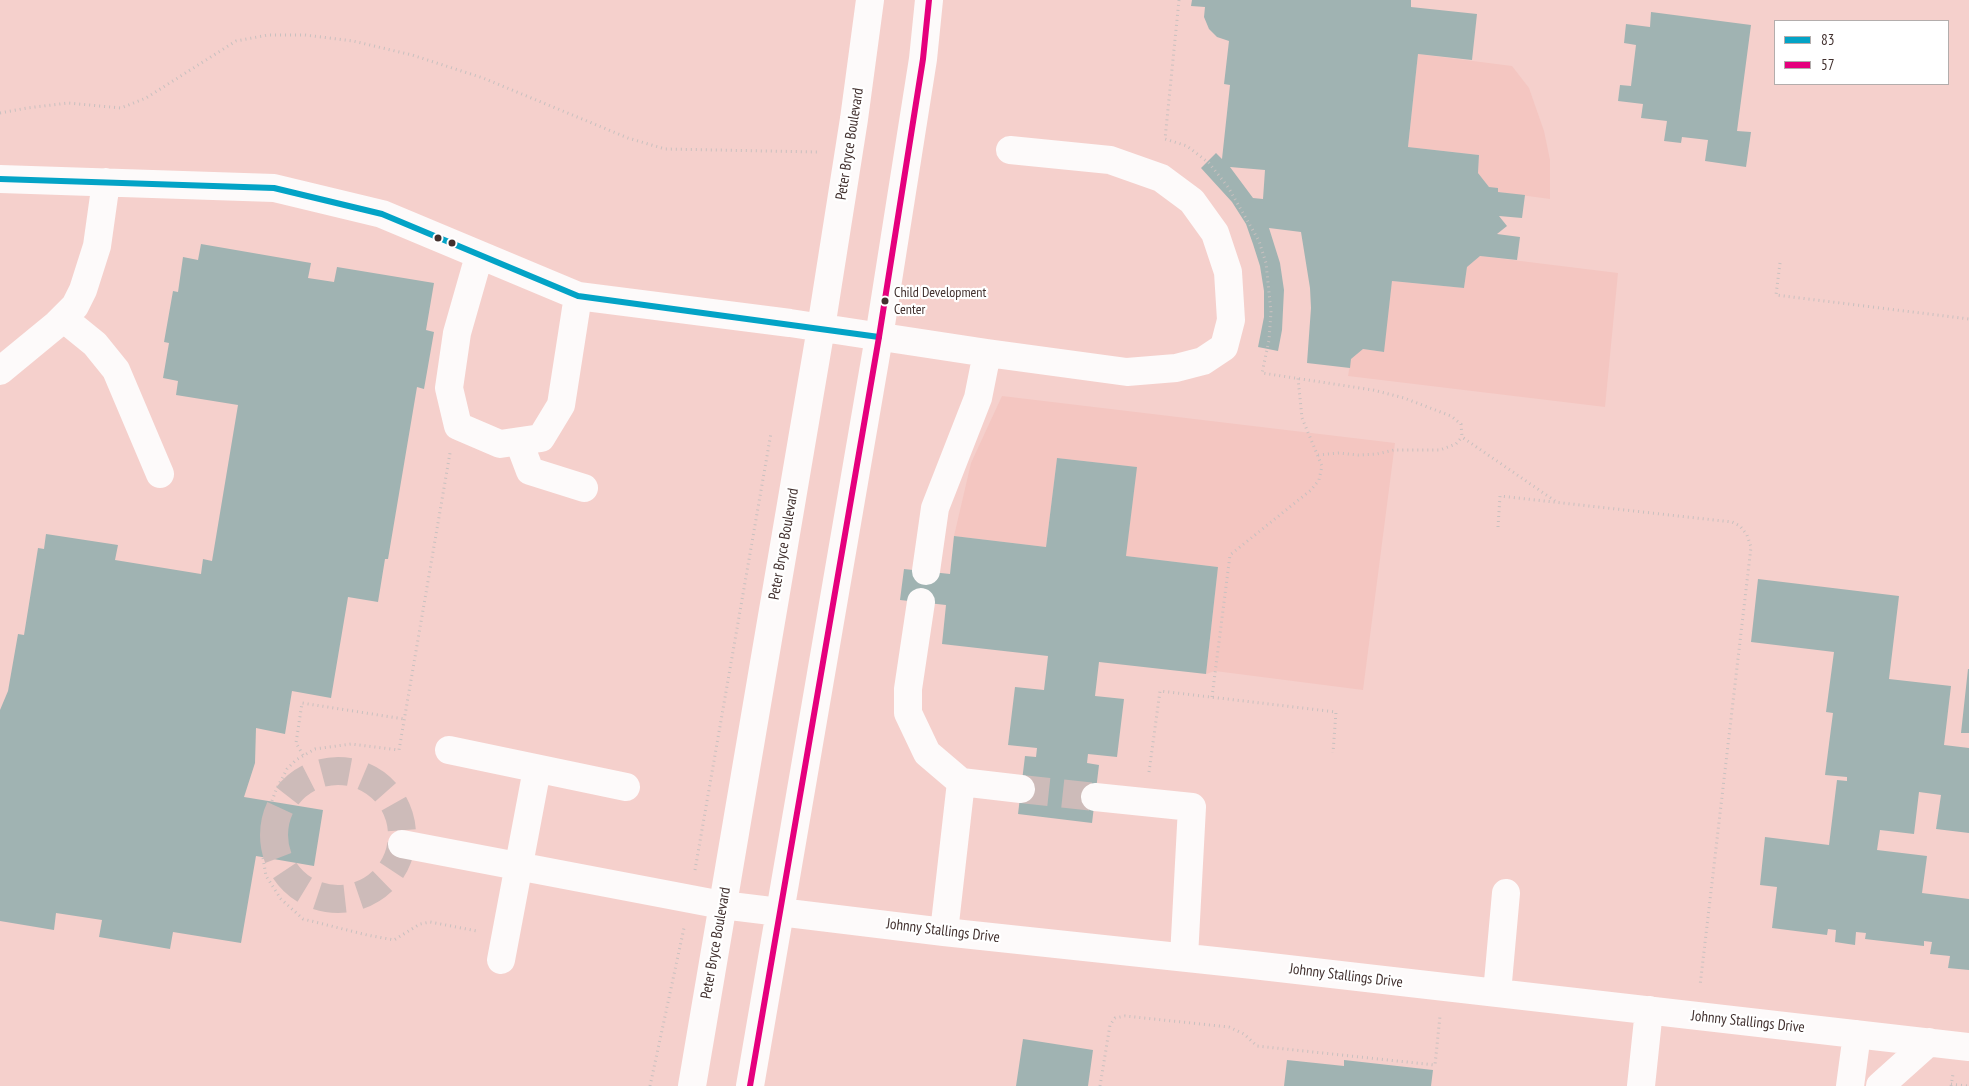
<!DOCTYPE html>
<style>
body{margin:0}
#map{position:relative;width:1969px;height:1086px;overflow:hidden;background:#f0dddb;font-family:"PT Sans Narrow",sans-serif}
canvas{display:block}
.legend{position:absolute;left:1774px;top:20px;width:175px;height:65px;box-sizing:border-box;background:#fff;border:1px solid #b3adac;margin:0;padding:6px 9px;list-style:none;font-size:15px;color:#42312f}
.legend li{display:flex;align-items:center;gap:10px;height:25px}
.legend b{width:25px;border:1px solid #b3adac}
</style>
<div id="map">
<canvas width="1969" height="1086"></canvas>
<ul class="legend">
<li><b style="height:6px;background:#03a3c6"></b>83</li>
<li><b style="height:6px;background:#e5007d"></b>57</li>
</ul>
</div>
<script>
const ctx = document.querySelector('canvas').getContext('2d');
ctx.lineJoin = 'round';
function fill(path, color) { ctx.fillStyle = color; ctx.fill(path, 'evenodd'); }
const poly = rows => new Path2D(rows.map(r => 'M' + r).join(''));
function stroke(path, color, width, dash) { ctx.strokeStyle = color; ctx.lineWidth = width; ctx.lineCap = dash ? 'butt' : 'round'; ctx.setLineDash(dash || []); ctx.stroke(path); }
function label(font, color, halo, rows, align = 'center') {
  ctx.font = font + ' "PT Sans Narrow",sans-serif'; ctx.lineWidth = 4.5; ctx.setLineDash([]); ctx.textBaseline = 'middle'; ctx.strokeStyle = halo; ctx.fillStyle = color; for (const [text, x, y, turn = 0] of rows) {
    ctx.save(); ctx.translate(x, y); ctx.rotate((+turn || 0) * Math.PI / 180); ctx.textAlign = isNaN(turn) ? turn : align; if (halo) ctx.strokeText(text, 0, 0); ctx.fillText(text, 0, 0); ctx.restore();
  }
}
fill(poly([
 [0,0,1969,0,1969,1086,0,1086],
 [1775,21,1948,21,1948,84,1775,84]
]), '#f5d0cc');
fill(poly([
 [1418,54,1512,66,1529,88,1544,131,1550,160,1550,199,1498,192,1489,187,1478,173,1479,155,1408,147],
 [1480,256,1618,273,1605,407,1348,376,1351,359,1363,349,1383,352,1392,281,1464,288,1467,267],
 [1002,396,1395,443,1363,690,1215,671,1206,674,1218,567,1126,556,1136,467,1057,458,1046,547,954,536,971,463]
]), '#f4c6c1');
fill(poly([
 [1192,0,1411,0,1411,7,1477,14,1472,60,1418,54,1408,147,1479,155,1478,173,1489,187,1498,188,1498,192,1525,195,1522,218,1499,216,1507,226,1497,234,1520,237,1517,260,1480,256,1467,267,1464,288,1392,281,1384,352,1363,349,1351,359,1350,368,1307,363,1311,308,1310,288,1301,232,1269,228,1280,263,1284,290,1282,330,1278,351,1258,347,1264,317,1264,291,1260,266,1253,244,1246,224,1232,202,1201,168,1216,153,1222,159,1230,85,1224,84,1229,41,1217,37,1209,29,1204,17,1205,7,1191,6],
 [1230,167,1265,170,1263,199,1253,198],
 [1651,12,1751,25,1737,131,1751,132,1746,167,1705,161,1708,140,1682,137,1681,143,1664,141,1667,121,1641,118,1643,104,1618,101,1620,85,1631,86,1636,45,1624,43,1626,24,1650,27],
 [201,244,311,263,308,278,334,282,337,267,434,283,426,330,434,332,424,389,417,387,388,559,385,559,378,602,348,597,331,698,292,691,285,734,256,728,255,763,244,797,323,810,314,866,256,856,241,943,173,932,170,949,99,937,102,920,56,913,54,930,0,921,0,710,8,691,18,634,24,635,38,548,44,549,46,534,118,545,115,560,201,574,203,559,212,561,238,405,176,395,178,381,163,378,169,343,164,342,173,291,178,292,183,257,198,260],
 [1057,458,1137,467,1126,556,1218,567,1206,674,1099,662,1095,696,1124,699,1117,757,1088,754,1087,763,1099,765,1092,823,1018,814,1025,756,1036,757,1037,748,1008,745,1015,687,1044,690,1048,656,942,644,946,605,900,600,904,569,950,574,954,536,1046,547],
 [1758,579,1899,596,1889,679,1951,686,1944,745,1969,748,1969,833,1936,829,1941,795,1919,792,1914,834,1880,830,1877,850,1927,856,1922,893,1969,899,1969,970,1948,968,1950,956,1930,954,1932,942,1924,941,1924,946,1865,939,1866,933,1856,932,1855,945,1835,942,1836,930,1828,929,1827,935,1772,928,1777,887,1760,885,1765,837,1829,845,1837,780,1847,781,1847,777,1825,775,1833,713,1826,712,1834,652,1751,642],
 [1968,669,1969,669,1969,733,1961,733],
 [1023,1039,1093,1050,1088,1086,1016,1086],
 [1287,1060,1344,1066,1344,1060,1433,1070,1431,1086,1284,1086]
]), '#a0b3b2');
stroke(poly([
 '274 835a64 64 0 1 1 128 0a64 64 0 1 1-128 0Z',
 [1021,789,1095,797]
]), '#cdbbb9', 28, [28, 14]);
stroke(poly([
 [1179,0,1165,139,1187,146,1209,163,1228,187,1259,241,1266,263,1271,312,1269,340,1262,373,1373,390,1404,398,1451,416,1461,424,1462,437,1558,503],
 [0,113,27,108,68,103,121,108,146,98,236,41,268,35,305,35,353,41,412,55,483,78,628,138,665,149,818,152],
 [1780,263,1776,295,1969,319],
 [1318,455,1339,453,1358,455,1377,454,1394,450,1440,450,1456,444,1462,437],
 [1498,527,1500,496,1732,522,1740,526,1747,535,1751,547,1749,564,1700,986],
 [1212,697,1230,555,1311,490,1319,480,1322,466,1302,418,1298,378],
 [303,755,296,743,302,703,404,719],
 [1149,772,1160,691,1336,712,1333,753],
 [272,801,276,790,287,769,296,760,315,749,351,744,399,750,450,453],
 [263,858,266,876,281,899,303,919,367,935,394,940,420,924,430,922,477,931],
 [695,870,771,433],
 [1951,1084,1967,1086],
 [650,1086,684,928],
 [1100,1086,1110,1025,1115,1018,1125,1016,1229,1027,1244,1034,1257,1046,1435,1065,1440,1016],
 [1951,1086,1953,1074]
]), '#c8c0bf', 3, [1, 4]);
stroke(poly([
 [0,179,274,188,382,214,578,296,790,323,987,353,1127,372,1176,368,1203,361,1224,347,1231,320,1228,272,1215,233,1192,201,1161,178,1110,160,1010,150],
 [479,256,457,333,449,388,458,426,500,444,541,438,561,405,578,296],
 [63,318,95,344,116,370,160,474],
 [0,371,57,324,75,306,83,290,97,246,106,182],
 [519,442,530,471,584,488],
 [926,571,935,508,978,398,987,353],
 [921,602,908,689,908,713,927,753,961,782,944,932],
 [449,750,626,787],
 [961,782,1021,789],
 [1095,797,1192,807,1184,957],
 [402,844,722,905,944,932,1253,965,1969,1047],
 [501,960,537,769],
 [1497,993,1506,893],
 [692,1086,821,328,854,119,870,0],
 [750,1086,879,337,923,59,929,0],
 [1641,1086,1649,1010],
 [1850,1086,1857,1034],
 [1880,1086,1929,1042]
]), '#fdfafa', 28);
stroke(poly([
 [0,179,274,188,382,214,578,296,879,337]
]), '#03a3c6', 6);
stroke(poly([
 [750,1086,879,337,923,59,929,0]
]), '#e5007d', 6);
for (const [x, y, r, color] of [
 [438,238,4.5,"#42312f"],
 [452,243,4.5,"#42312f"],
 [885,301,4.5,"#42312f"]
]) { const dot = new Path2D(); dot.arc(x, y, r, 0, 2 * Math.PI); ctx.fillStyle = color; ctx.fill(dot); stroke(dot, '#fff', 2); }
label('14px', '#42312f', '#fff', [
 ["Child Development",894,293],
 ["Center",894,310]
], 'left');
label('15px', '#42312f', '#fff', [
 ["Peter Bryce Boulevard",850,144,-81],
 ["Peter Bryce Boulevard",784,544,-80],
 ["Johnny Stallings Drive",943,931,7],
 ["Peter Bryce Boulevard",716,943,-80],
 ["Johnny Stallings Drive",1346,976,7],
 ["Johnny Stallings Drive",1748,1022,6]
]);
</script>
